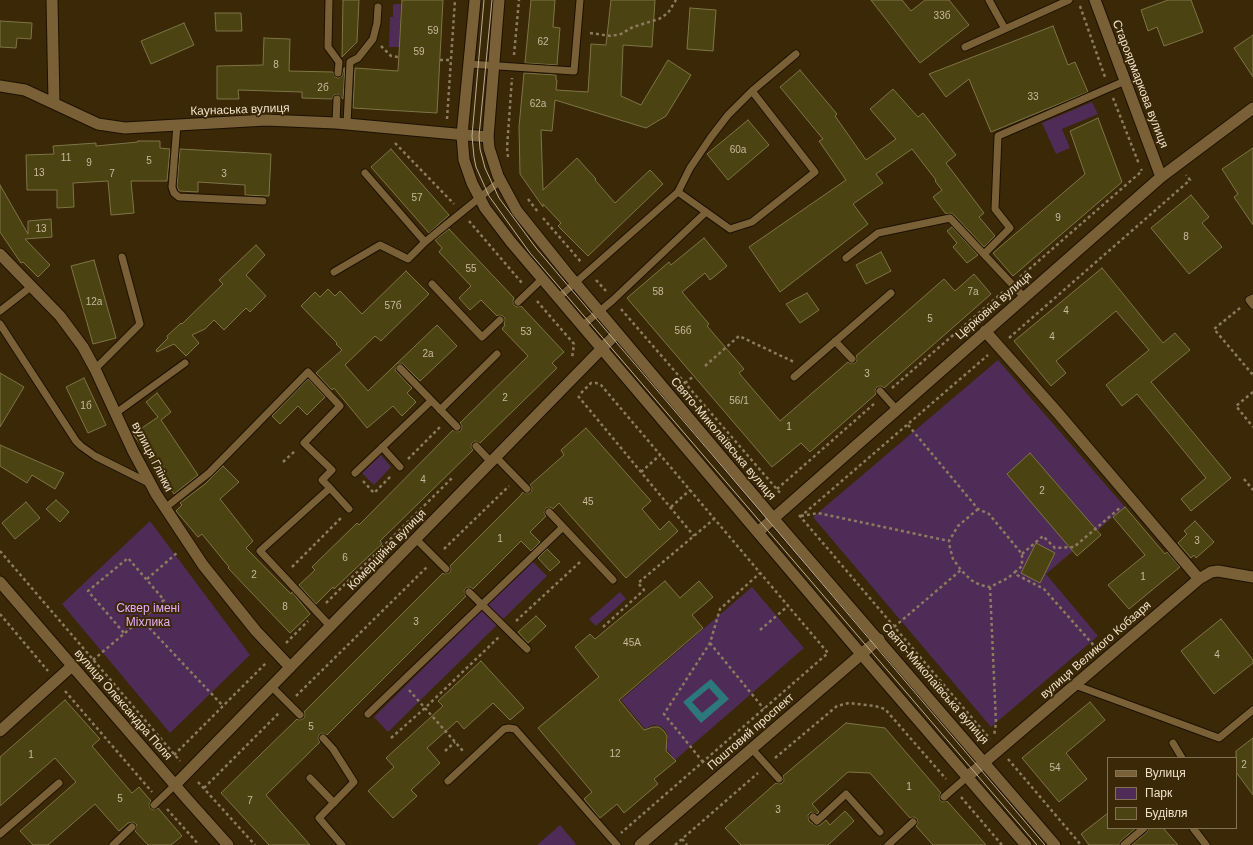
<!DOCTYPE html>
<meta charset="utf-8">
<style>
body{margin:0}
#map{position:relative;width:1253px;height:845px;overflow:hidden;background:#3a2806;font-family:Arial,sans-serif}
canvas{display:block}
.legend{position:absolute;left:1107px;top:757px;width:130px;height:72px;box-sizing:border-box;background:#3a2806;border:1px solid #837255;margin:0;padding:5px 7px;list-style:none;font-size:12px;color:#f0e1cb}
.legend li{display:flex;align-items:center;gap:8px;height:20px}
.legend b{width:20px;border:1px solid #837255}
</style>
<div id="map">
<canvas width="1253" height="845"></canvas>
<ul class="legend">
<li><b style="height:5px;background:#796036"></b>Вулиця</li>
<li><b style="height:11px;background:#4e2c57"></b>Парк</li>
<li><b style="height:11px;background:#4c4313"></b>Будівля</li>
</ul>
</div>
<script>
const ctx = document.querySelector('canvas').getContext('2d');
ctx.lineJoin = 'round';
function fill(path, color) { ctx.fillStyle = color; ctx.fill(path, 'evenodd'); }
const poly = rows => new Path2D(rows.map(r => 'M' + r).join(''));
function stroke(path, color, width, dash) { ctx.strokeStyle = color; ctx.lineWidth = width; ctx.lineCap = dash ? 'butt' : 'round'; ctx.setLineDash(dash || []); ctx.stroke(path); }
function label(font, color, halo, rows, align = 'center') {
  ctx.font = font + ' Arial,sans-serif'; ctx.lineWidth = 4; ctx.setLineDash([]); ctx.textBaseline = 'middle'; ctx.strokeStyle = halo; ctx.fillStyle = color; for (const [text, x, y, turn = 0] of rows) {
    ctx.save(); ctx.translate(x, y); ctx.rotate((+turn || 0) * Math.PI / 180); ctx.textAlign = isNaN(turn) ? turn : align; if (halo) ctx.strokeText(text, 0, 0); ctx.fillText(text, 0, 0); ctx.restore();
  }
}
fill(poly([
 [395,4,401,4,399,47,389,47,390,17,393,17,393,5],
 [1092,102,1098,114,1062,129,1070,148,1056,154,1042,123],
 [998,360,1125,507,1046,574,1098,636,991,727,813,517],
 [381,455,391,467,374,485,362,473],
 [150,521,250,655,170,733,62,604],
 [532,561,547,576,388,732,374,717],
 [752,587,804,648,675,760,665,747,668,742,668,736,665,730,660,726,653,725,645,729,621,700],
 [620,592,626,599,596,626,589,619],
 [560,825,576,844,575,845,537,845]
]), '#4e2c57');
fill(poly([
 [711,679,729,699,701,723,683,702],
 [709,688,719,699,702,713,692,702]
]), '#2c787b');
const building = poly([
 [343,0,359,0,357,42,342,57,343,0],
 [402,0,443,0,437,113,353,108,355,68,398,71,402,0],
 [531,0,555,0,553,27,560,28,557,65,525,63,531,0],
 [611,0,655,0,652,47,623,45,621,96,641,105,668,60,691,75,666,116,646,128,555,100,552,131,541,130,543,190,577,158,596,179,595,180,615,203,650,170,663,184,588,256,558,226,561,223,543,204,543,207,520,174,519,127,524,73,556,75,556,80,557,80,556,90,588,92,591,44,606,45,611,0],
 [871,0,902,0,911,11,925,0,949,0,969,25,920,63,871,0],
 [1168,0,1191,0,1203,32,1164,46,1157,27,1148,31,1141,10,1168,0],
 [690,8,716,10,713,51,687,49,690,8],
 [215,13,241,13,242,31,216,31,215,13],
 [0,21,32,23,31,39,17,38,16,48,0,47,0,21],
 [184,23,194,45,151,64,141,41,184,23],
 [1053,26,1068,65,1075,62,1088,92,991,132,969,79,946,97,929,74,1053,26],
 [1253,35,1253,77,1234,48,1253,35],
 [264,38,290,39,289,71,333,72,335,77,338,78,342,76,344,68,345,68,343,99,338,94,334,95,332,99,302,98,302,92,238,90,239,99,217,99,217,66,263,65,264,38],
 [800,70,837,114,835,116,866,160,896,139,870,109,893,89,918,117,923,113,956,155,946,163,984,213,979,217,995,236,984,247,954,215,951,213,946,214,933,197,942,190,935,181,936,180,912,149,876,174,883,183,853,204,868,224,780,292,749,247,846,180,819,141,823,139,780,87,800,70],
 [1098,118,1122,182,1013,276,993,253,1085,174,1070,131,1098,118],
 [748,120,769,145,728,180,707,154,748,120],
 [138,141,160,141,160,148,170,149,167,181,131,181,134,213,111,215,108,181,73,183,74,207,57,208,57,190,27,190,26,155,54,154,53,146,96,143,96,146,138,142,138,141],
 [1253,148,1253,225,1234,197,1238,194,1222,169,1253,148],
 [180,149,271,154,269,196,245,195,245,185,198,182,198,192,179,191,177,186,180,149],
 [391,149,449,215,429,233,371,167,391,149],
 [0,185,28,234,28,221,51,219,52,237,25,239,50,265,38,277,23,262,21,263,0,232,0,185],
 [1191,195,1209,217,1202,223,1222,247,1189,274,1151,228,1191,195],
 [952,227,978,255,967,263,953,247,957,243,947,231,952,227],
 [449,229,514,298,513,301,514,305,517,307,521,306,564,352,552,363,557,368,480,443,475,441,472,443,471,447,473,450,380,541,382,544,371,554,334,589,333,587,316,604,299,585,315,570,312,567,357,523,359,525,453,430,458,432,461,430,462,426,460,423,528,356,502,329,505,325,504,324,505,319,503,316,499,315,497,316,481,300,470,310,459,298,471,286,439,252,442,248,435,240,449,229],
 [704,238,727,266,710,280,705,273,682,292,709,324,707,326,744,369,739,373,780,421,848,362,851,364,855,363,857,360,856,356,944,279,955,291,974,274,991,294,884,388,881,386,877,387,875,390,876,394,810,452,801,443,772,467,627,298,669,262,671,265,704,238],
 [256,245,265,255,246,275,266,296,250,312,246,308,224,330,214,320,205,329,192,335,199,343,186,356,174,344,157,352,156,350,168,338,167,336,181,323,182,324,223,284,219,280,256,245],
 [881,252,891,271,866,284,856,265,881,252],
 [94,260,116,338,93,344,71,266,94,260],
 [1102,268,1163,343,1175,333,1190,350,1151,382,1231,478,1191,511,1181,499,1206,478,1137,394,1122,406,1106,385,1149,350,1116,311,1056,361,1066,373,1051,386,1014,341,1102,268],
 [406,271,429,294,381,341,375,336,345,365,368,391,437,325,457,346,420,381,403,364,399,363,397,364,395,370,412,388,407,393,416,402,402,416,393,406,367,428,334,388,332,390,316,373,342,350,336,344,337,343,301,306,315,292,320,297,328,289,335,296,340,291,362,314,406,271],
 [807,293,819,310,800,323,786,304,807,293],
 [0,373,24,387,0,427,0,373],
 [84,378,106,425,88,433,66,387,84,378],
 [308,379,325,397,307,415,298,406,280,424,272,416,308,379],
 [157,393,171,412,161,420,198,475,174,494,133,434,158,417,146,402,157,393],
 [586,428,651,501,642,509,660,530,669,521,678,531,626,578,559,503,553,509,550,507,546,508,544,513,546,516,530,532,540,542,531,551,521,541,473,589,470,587,466,588,464,591,466,596,327,735,322,733,319,735,318,739,320,742,266,795,310,845,269,845,221,793,297,719,299,720,303,719,305,716,304,712,443,573,445,574,449,573,451,570,450,566,520,496,523,492,528,494,531,492,532,488,530,485,564,455,561,450,586,428],
 [0,445,64,473,55,489,32,475,27,483,0,466,0,445],
 [1030,453,1101,535,1077,556,1007,474,1030,453],
 [223,466,239,482,220,499,253,541,246,548,291,594,292,592,310,614,290,633,228,568,229,567,202,534,198,537,176,511,182,505,180,503,205,484,223,466],
 [56,500,69,512,60,522,46,509,56,500],
 [26,502,40,518,15,539,2,523,26,502],
 [1125,507,1165,554,1167,552,1180,567,1129,609,1108,585,1145,555,1113,517,1125,507],
 [1195,521,1214,542,1196,558,1194,555,1191,558,1178,543,1187,534,1184,531,1195,521],
 [1036,543,1055,553,1040,583,1021,573,1036,543],
 [547,549,560,562,550,571,538,558,547,549],
 [665,581,680,598,699,581,713,597,692,615,703,628,619,700,644,730,653,727,659,727,664,731,667,736,666,751,676,761,654,779,658,784,624,813,617,804,600,818,584,799,592,792,538,728,599,677,575,647,590,634,595,639,665,581],
 [536,616,546,626,528,643,518,632,536,616],
 [1221,619,1253,660,1253,663,1214,694,1181,651,1221,619],
 [481,661,524,708,510,720,493,703,464,729,457,721,427,748,440,763,411,790,417,796,393,818,368,791,394,767,386,758,443,706,438,701,481,661],
 [65,700,100,739,92,746,132,793,139,787,151,801,149,804,150,808,153,810,158,808,182,836,171,845,148,845,135,831,137,825,133,822,128,823,119,831,95,804,48,845,33,845,20,831,76,782,55,758,0,806,0,757,65,700],
 [1090,702,1105,720,1066,753,1087,779,1059,802,1022,758,1090,702],
 [846,723,885,728,941,793,939,796,940,800,943,802,947,801,986,845,933,845,916,826,918,823,917,819,914,817,910,818,870,773,848,772,812,804,819,812,817,814,811,812,808,815,809,821,816,826,820,825,826,820,830,825,845,811,854,821,828,845,741,845,725,828,776,783,780,784,782,783,784,780,783,776,846,723],
 [1253,738,1253,795,1236,772,1236,751,1253,738],
 [1108,813,1108,828,1136,828,1121,841,1119,845,1089,845,1081,834,1108,813],
 [1149,828,1163,828,1178,845,1132,845,1147,832,1149,828]
]);
fill(building, '#4c4313');
stroke(building, '#7e7546', 1);
const service = poly([
 [329,0,328,47,339,62,338,73],
 [989,0,1005,29],
 [965,47,1069,0],
 [469,64,574,71,580,0],
 [336,123,337,99],
 [347,124,350,62,358,58,373,39,377,23,378,7],
 [177,125,172,187,174,193,179,197,263,201],
 [365,173,425,242],
 [678,192,730,229,752,222,815,172,752,91],
 [984,254,1010,228,995,209,998,136,1125,81],
 [846,258,878,233,950,218,1024,297],
 [334,272,380,245,408,259,425,242,500,181],
 [432,284,482,337,500,320],
 [558,298,678,192,690,168,711,137,728,115,752,91,796,54],
 [1253,298,1249,300,1253,305],
 [518,302,542,279],
 [0,311,32,286],
 [0,324,76,441,81,446,95,456,149,483],
 [582,326,613,300,706,212],
 [835,341,852,359],
 [400,368,457,427],
 [95,369,140,324,122,257],
 [794,377,891,293],
 [880,391,897,410],
 [440,410,497,354],
 [116,413,185,363],
 [476,446,491,462],
 [382,447,400,467],
 [496,457,527,489],
 [355,473,431,401],
 [330,488,349,509],
 [165,508,209,473,308,372,340,406,304,443,332,470,322,480,330,488,260,551,330,626],
 [549,512,613,580],
 [416,539,446,569],
 [469,592,527,649],
 [1075,685,1219,738,1253,710],
 [271,686,300,715],
 [368,714,563,527],
 [323,738,333,749,354,782,319,818,342,845],
 [1173,743,1182,758],
 [752,749,779,779],
 [310,778,334,803],
 [448,781,504,729,509,728,515,729,617,845],
 [944,797,967,777],
 [154,805,175,785],
 [813,817,817,821,846,794,880,832],
 [1193,828,1206,845],
 [0,834,59,783],
 [113,845,132,827],
 [888,845,913,822],
 [1124,845,1144,828]
]);
const minor = poly([
 [52,0,54,102],
 [1095,0,1161,177],
 [0,86,25,90,98,124,125,128,266,120,336,123,488,137],
 [0,254,60,316,83,347,95,369,133,451,156,494,203,565,256,631,290,667],
 [985,331,1057,412,1199,579],
 [758,532,1161,177,1253,108],
 [967,777,1199,579,1211,572,1218,571,1253,577]
]);
const tertiary = poly([
 [0,582,187,799,228,845],
 [0,731,72,666],
 [175,785,617,333],
 [640,845,879,639]
]);
const secondary = poly([
 [475,0,462,135,464,160,472,183,485,208,511,242,602,349,862,655,1026,845],
 [499,0,488,137,489,148,498,176,517,211,566,272,773,518,1055,845]
]);
stroke(service, '#1d1100', 9);
stroke(minor, '#1d1100', 13);
stroke(tertiary, '#1d1100', 13);
stroke(secondary, '#1d1100', 13);
stroke(poly([
 [1080,6,1105,77],
 [590,33,611,36,621,34,633,27,659,19,668,13,676,0],
 [381,46,391,56,398,57],
 [514,55,519,0],
 [440,60,451,60],
 [1113,98,1139,164],
 [447,119,455,0],
 [395,143,454,204],
 [508,157,507,148,512,78],
 [528,199,538,212],
 [543,218,581,262],
 [469,221,522,283],
 [1020,277,1142,171,1141,169],
 [596,280,606,291],
 [537,301,574,344,572,358],
 [1240,308,1214,329,1253,375],
 [621,309,781,494],
 [1009,338,1190,180,1186,175],
 [705,366,739,336,794,362],
 [685,383,694,376],
 [892,388,1003,292],
 [1253,392,1236,406,1253,427],
 [581,393,591,383,596,383,601,385,828,653,621,833],
 [578,396,694,536],
 [908,425,978,509,989,514,1022,554,1022,566,1015,572,1017,575,1044,589,1097,649],
 [408,459,441,426],
 [283,462,296,450],
 [641,472,660,455],
 [1244,479,1253,490],
 [363,481,374,493,392,475],
 [777,489,875,403],
 [671,507,690,490],
 [978,509,958,526,949,541,950,548,953,559,961,570,971,580,980,585,990,587,1008,578,1015,572],
 [799,515,990,739],
 [801,516,818,513,949,541],
 [800,517,988,355],
 [444,549,509,486],
 [0,551,180,761],
 [1022,554,1043,536,1055,548,1074,547,1121,507],
 [292,567,341,518],
 [147,579,178,552],
 [990,587,996,723,994,736],
 [326,603,453,477],
 [0,614,48,671],
 [141,619,223,706],
 [516,621,580,562],
 [603,627,644,590,638,583,714,519],
 [894,627,961,570],
 [760,630,788,606],
 [286,643,308,621],
 [710,643,764,709],
 [93,660,164,600,128,558,88,591,124,633],
 [409,690,463,751],
 [65,691,152,792],
 [296,696,428,566],
 [391,738,425,708,499,637],
 [445,751,455,742],
 [174,755,267,662],
 [775,758,837,706,849,703,875,706,885,709,946,779],
 [1008,759,1081,845],
 [703,762,664,714,710,643,720,609,760,573],
 [198,782,255,845],
 [204,788,280,712],
 [961,797,1002,845],
 [167,809,199,845],
 [682,839,687,845],
 [675,845,758,773]
]), '#8c7b5f', 2.5, [3, 3]);
stroke(service, '#796036', 7);
stroke(minor, '#796036', 11);
stroke(tertiary, '#796036', 11);
stroke(secondary, '#796036', 11);
stroke(poly([
 [484,0,472,136,474,157,476,167,489,196,530,253,1037,845],
 [492,0,479,136,480,149,485,168,499,198,536,248,570,288,1045,845]
]), '#bdad94', 1);
label('10px', '#c7ba9d', null, [
 ["33б",942,16],
 ["59",433,31],
 ["62",543,42],
 ["59",419,52],
 ["8",276,65],
 ["2б",323,88],
 ["33",1033,97],
 ["62а",538,104],
 ["60а",738,150],
 ["11",66,158],
 ["5",149,161],
 ["9",89,163],
 ["13",39,173],
 ["7",112,174],
 ["3",224,174],
 ["57",417,198],
 ["9",1058,218],
 ["13",41,229],
 ["8",1186,237],
 ["55",471,269],
 ["58",658,292],
 ["7а",973,292],
 ["12а",94,302],
 ["57б",393,306],
 ["4",1066,311],
 ["5",930,319],
 ["56б",683,331],
 ["53",526,332],
 ["4",1052,337],
 ["2а",428,354],
 ["3",867,374],
 ["2",505,398],
 ["56/1",739,401],
 ["1б",86,406],
 ["1",789,427],
 ["4",423,480],
 ["2",1042,491],
 ["45",588,502],
 ["1",500,539],
 ["3",1197,541],
 ["6",345,558],
 ["2",254,575],
 ["1",1143,577],
 ["8",285,607],
 ["3",416,622],
 ["45А",632,643],
 ["4",1217,655],
 ["5",311,727],
 ["12",615,754],
 ["1",31,755],
 ["2",1244,765],
 ["54",1055,768],
 ["1",909,787],
 ["5",120,799],
 ["7",250,801],
 ["3",778,810]
]);
label('12px', '#f0e1cb', '#3a2806', [
 ["Староярмаркова вулиця",1140,84,69],
 ["Каунаська вулиця",240,110,-2],
 ["Церковна вулиця",994,306,-41],
 ["Свято-Миколаївська вулиця",723,439,50],
 ["вулиця Глінки",152,457,63],
 ["Комерційна вулиця",387,550,-46],
 ["вулиця Великого Кобзаря",1096,650,-41],
 ["Свято-Миколаївська вулиця",935,684,49],
 ["вулиця Олександра Поля",123,705,49],
 ["Поштовий проспект",751,732,-41]
]);
label('12px', '#e7acf8', '#3a2806', [
 ["Сквер імені",148,609],
 ["Міхлика",148,623]
]);
</script>
